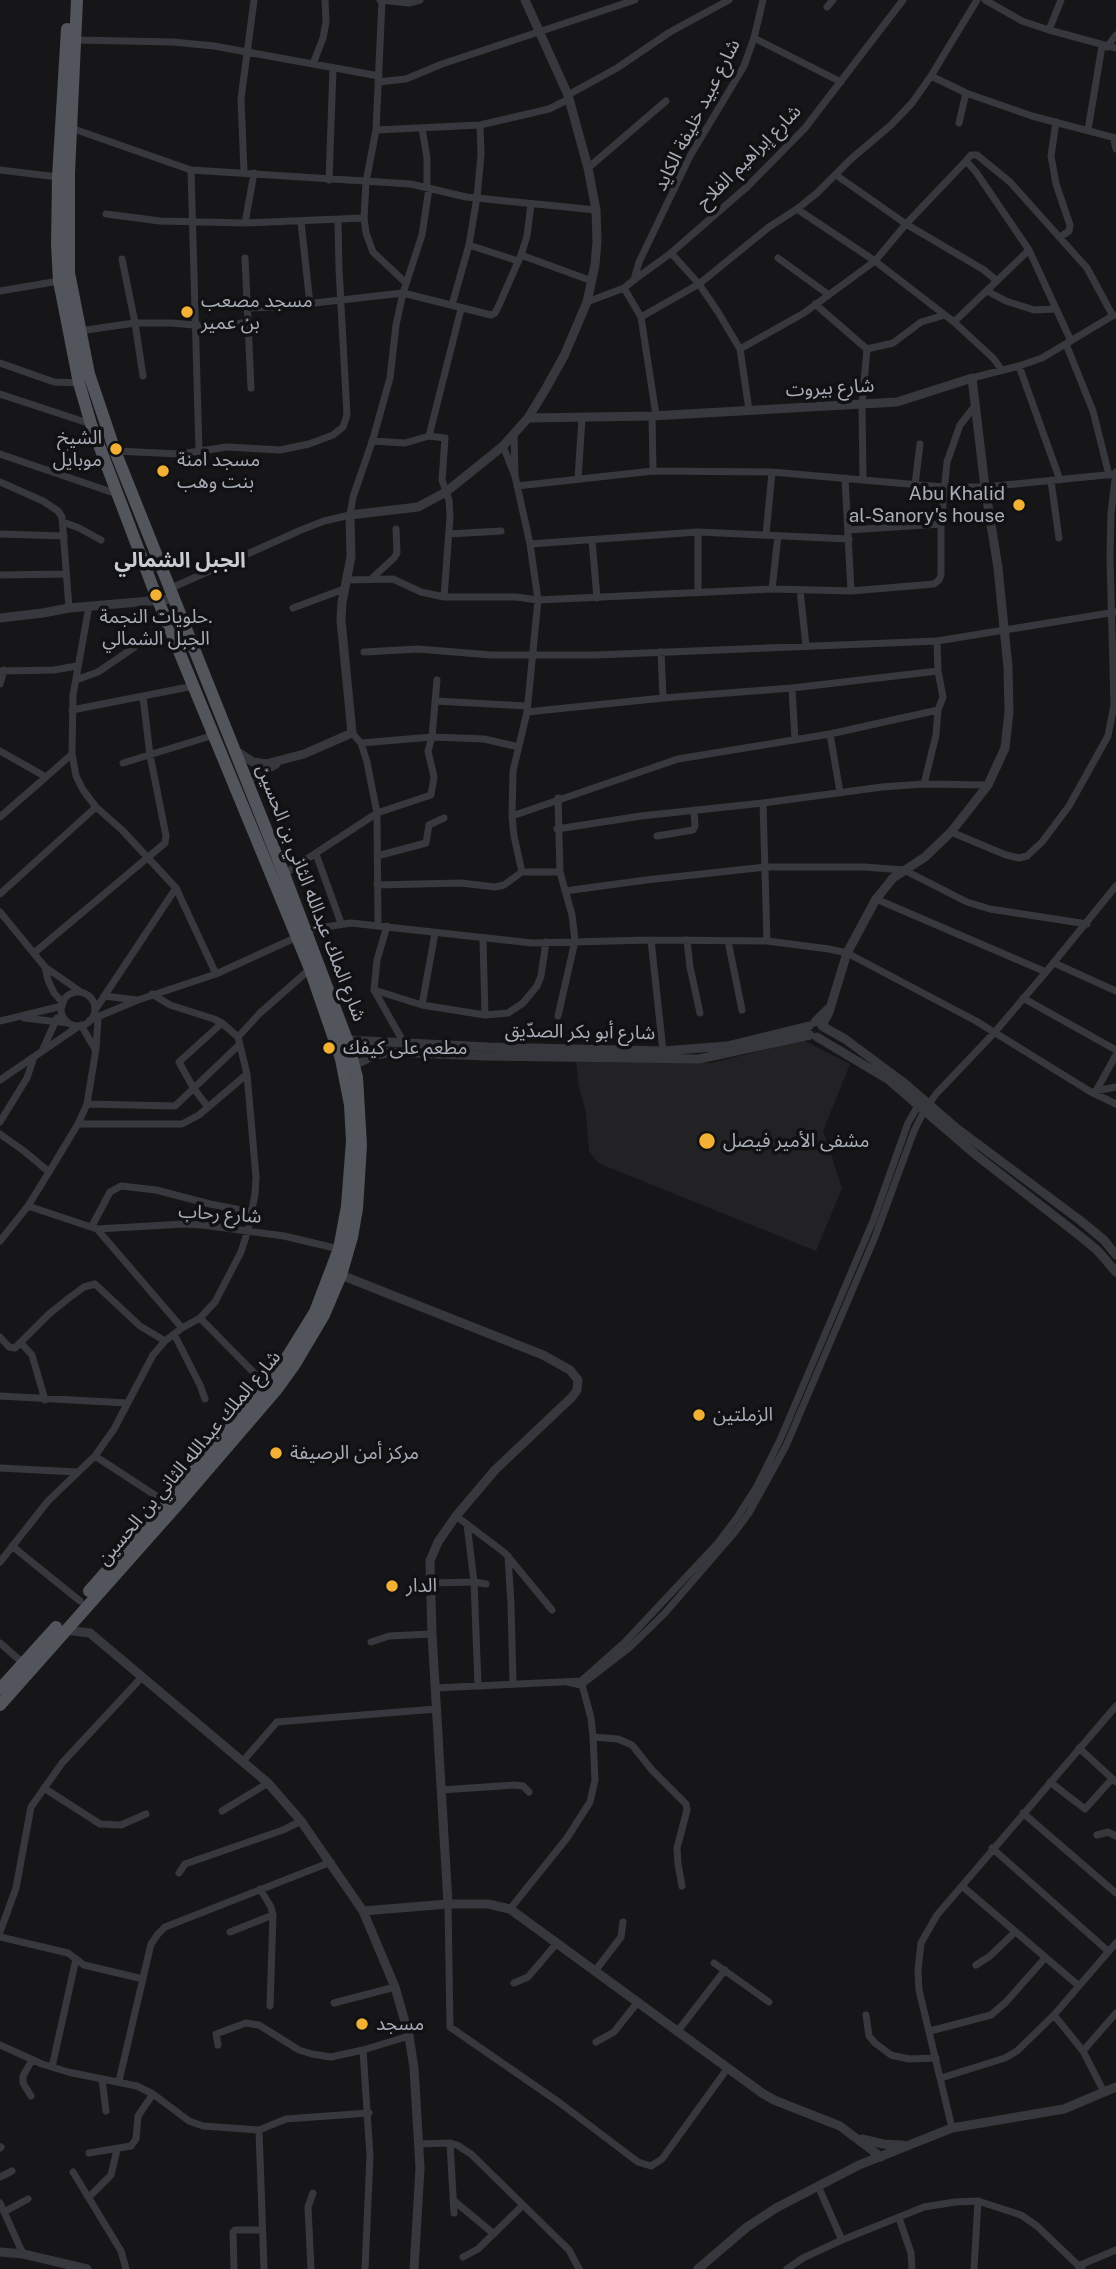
<!DOCTYPE html>
<meta charset="utf-8">
<style>
body{margin:0}
canvas{display:block;background:#161618}
</style>
<canvas width="1116" height="2269"></canvas>
<script>
const ctx = document.querySelector('canvas').getContext('2d');
ctx.lineJoin = 'round';
function fill(path, color) { ctx.fillStyle = color; ctx.fill(path, 'evenodd'); }
const poly = rows => new Path2D(rows.map(r => 'M' + r).join(''));
function stroke(path, color, width, dash) { ctx.strokeStyle = color; ctx.lineWidth = width; ctx.lineCap = dash ? 'butt' : 'round'; ctx.setLineDash(dash || []); ctx.stroke(path); }
function label(font, color, halo, rows, align = 'center') {
  ctx.font = font + ' "Public Sans","Noto Sans Arabic",sans-serif'; ctx.lineWidth = 7; ctx.setLineDash([]); ctx.textBaseline = 'middle'; ctx.strokeStyle = halo; ctx.fillStyle = color; for (const [text, x, y, turn = 0] of rows) {
    ctx.save(); ctx.translate(x, y); ctx.rotate((+turn || 0) * Math.PI / 180); ctx.textAlign = isNaN(turn) ? turn : align; if (halo) ctx.strokeText(text, 0, 0); ctx.fillText(text, 0, 0); ctx.restore();
  }
}
fill(poly([
 [803,1040,850,1064,823,1131,842,1188,816,1251,598,1163,589,1151,586,1113,579,1086,576,1062,712,1063]
]), '#222225');
stroke(poly([
 [380,0,409,3,420,0],
 [985,0,1022,21,1049,30,1116,48],
 [382,1,376,130,366,182,364,218,366,233,373,252,406,283],
 [827,7,833,0],
 [1049,30,1061,0],
 [754,38,841,82],
 [75,40,173,42,214,46,379,76],
 [1107,47,1116,35],
 [313,64,323,38,326,22,325,0],
 [931,76,966,93,1032,116,1116,138],
 [378,82,406,79,442,64,635,0],
 [568,95,617,68,670,32,729,0],
 [1056,122,1051,156,1056,184,1070,225,1069,231,1060,237],
 [959,123,966,93],
 [71,128,191,170,411,184,466,197,596,210],
 [422,128,427,158,427,187],
 [376,130,480,125,549,109,569,99],
 [1088,130,1102,46],
 [1113,137,1116,149],
 [966,161,971,155,977,155,1010,182,1087,268,1113,316],
 [588,168,666,101],
 [0,170,58,177],
 [191,170,199,451],
 [244,172,241,99,254,0],
 [836,175,906,224,984,270,997,281],
 [329,180,333,69],
 [797,209,875,261,954,322,1029,250],
 [106,214,160,221,245,223,364,218],
 [301,222,310,304],
 [245,223,254,173],
 [469,245,518,261],
 [671,253,699,284,718,312,740,349,749,410],
 [521,255,592,281],
 [245,258,251,388],
 [778,258,829,295],
 [122,259,135,323,143,376],
 [634,280,639,262,690,156,744,66,754,38,763,0],
 [624,288,641,317,656,415],
 [0,291,59,281],
 [987,291,1006,301,1034,310,1056,309],
 [587,302,624,288,634,280,671,253,748,186,805,128,903,0],
 [815,304,867,349,893,343,921,322,945,315],
 [452,305,469,245,477,197,481,155,480,125],
 [248,308,279,307,403,293,491,315,495,313,499,305,521,255,527,236,531,204],
 [641,317,699,284,769,227,797,209,817,193,851,159,891,125,912,103,931,76,977,0],
 [954,322,993,358,1002,370],
 [79,331,135,323,172,323,215,327,249,322],
 [1066,344,1093,411,1109,475],
 [740,349,804,313,875,261,906,224,966,161,976,172,1029,250,1071,341],
 [0,363,54,382,79,383],
 [1019,366,1060,480],
 [972,378,1019,366,1042,358,1114,315],
 [0,394,91,424],
 [652,416,653,471],
 [514,434,515,476,530,544,538,600,527,712,513,771,512,816,514,836,522,872,560,872],
 [429,436,461,309],
 [372,441,405,443,429,436,445,438,442,480,449,500,450,517,444,597],
 [503,446,515,476],
 [115,451,180,454,227,447,280,450,309,444,333,435,343,427,347,415,339,269,338,220],
 [0,454,117,494],
 [845,478,851,591],
 [578,479,582,418],
 [863,479,862,404,867,349],
 [1051,481,1059,538],
 [0,482,43,501,58,511,62,517,69,608],
 [915,485,920,444],
 [517,486,653,471,772,472,943,487,985,487,1116,474],
 [63,522,79,528,101,540],
 [848,530,941,524],
 [0,534,64,536],
 [449,534,501,531],
 [766,535,772,472],
 [592,540,597,598],
 [530,544,698,532,849,539],
 [0,575,66,574],
 [371,579,394,558,397,553,396,529],
 [347,580,393,579,421,592,444,597,516,597,538,600,772,589,851,591,934,584,939,580,941,575,941,524,947,462,960,425,975,406],
 [169,589,301,530,324,521,350,515,353,497,373,439,390,378,396,325,403,293,422,235,429,188],
 [772,589,778,536],
 [800,590,806,646],
 [698,591,698,532],
 [293,608,344,589],
 [88,612,73,695,72,754,76,776,83,790,96,807,122,830,176,888,216,974],
 [364,652,418,649,491,655,596,655,937,641,1116,612],
 [661,652,663,698],
 [0,671,54,670,77,666],
 [76,680,98,672,145,640],
 [0,684,4,670],
 [792,688,795,740],
 [435,701,527,706],
 [72,710,194,686],
 [527,712,663,698,792,688,938,671],
 [352,733,361,743,432,737,459,738,484,739,519,747],
 [830,734,840,792],
 [361,743,367,762,377,813,378,925],
 [0,751,46,777,72,754],
 [123,763,214,735],
 [924,784,936,735,938,710],
 [558,798,560,872,572,915,575,941,558,1016],
 [763,803,882,787,924,784,988,785],
 [512,816,678,759,830,734,938,710,943,697,938,671,937,641],
 [0,817,46,777],
 [557,829,641,816,763,803,767,941],
 [951,832,1006,855,1019,858,1027,856,1042,842,1069,806,1108,736,1114,705,1110,558,1111,513,1116,472],
 [657,836,693,830,695,826,694,810],
 [316,854,341,923],
 [377,856,426,843,429,825,444,818],
 [284,874,377,813,431,795,434,777,428,751,432,737,437,680],
 [377,885,461,883,495,887,504,885,522,872],
 [565,891,646,880,766,867,864,867,904,870,967,902,990,909,1087,924],
 [0,894,96,807],
 [876,899,1046,972],
 [0,912,45,967],
 [387,926,377,960,374,990,404,1043],
 [306,930,351,923,532,943,651,940,767,941,829,949,847,953,976,1021,1091,1092,1116,1104],
 [483,939,485,1015],
 [651,940,663,1051],
 [687,940,690,967,700,1013],
 [728,941,742,1010],
 [34,953,165,843,166,836,150,755,143,697],
 [1054,963,1116,991],
 [374,990,422,1005,485,1015,508,1013,523,1003,537,986,541,976,546,942],
 '61 1009a17 17 0 1 1 34 0a17 17 0 1 1-34 0Z',
 [104,996,137,1000],
 [1023,998,1116,1050],
 [63,1003,54,993,48,980,45,967,81,992],
 [422,1005,435,933],
 [95,1010,176,888],
 [24,1018,68,1023],
 [90,1020,138,1000,216,974,297,937],
 [0,1021,62,1006],
 [81,1025,95,1049],
 [238,1037,260,1013,310,969],
 [43,1049,57,1018],
 [0,1080,79,1026],
 [1095,1091,1116,1087],
 [1096,1091,1116,1055],
 [87,1104,175,1106,240,1044],
 [208,1107,194,1089,179,1062,222,1023],
 [0,1122,27,1078,34,1057],
 [78,1124,182,1124,199,1115,247,1074],
 [0,1134,24,1151,49,1172],
 [28,1206,97,1229,182,1328],
 [92,1226,110,1192,121,1186,156,1190,210,1204,252,1212],
 [97,1229,184,1224,203,1225,284,1236,339,1249],
 [0,1241,28,1206,49,1172,78,1124,87,1104,96,1049,98,1019,95,1013],
 [200,1318,266,1385],
 [174,1334,200,1385,205,1399],
 [0,1337,9,1347,15,1348,49,1314,69,1298,84,1287,95,1284,140,1326,165,1341],
 [21,1343,32,1355,45,1400],
 [0,1396,127,1403],
 [95,1456,167,1503],
 [0,1468,77,1472],
 [456,1516,505,1553,552,1610],
 [467,1524,474,1582,478,1685],
 [12,1546,80,1601],
 [508,1556,511,1604,513,1683],
 [0,1562,48,1501,95,1456,114,1429,153,1355,165,1341,182,1328,200,1318,215,1302,241,1252,248,1230,255,1194,256,1177,247,1074,238,1037,222,1023,214,1019,170,1005,152,994],
 [429,1583,474,1582,486,1584],
 [371,1642,389,1636,432,1634],
 [0,1643,23,1663],
 [567,1682,581,1685,629,1648,665,1613,735,1532,749,1513,786,1446,875,1237,914,1131,924,1111,936,1094,994,1033,1046,972,1116,886],
 [435,1688,581,1681,626,1641,717,1544,738,1516,756,1488,780,1440,873,1221,908,1123,920,1102],
 [593,1737,618,1739,632,1745,652,1770,686,1804,687,1810,677,1848,678,1864,682,1886],
 [1079,1748,1116,1782],
 [243,1761,277,1722,436,1709],
 [1050,1782,1085,1809,1112,1779],
 [44,1788,100,1824,121,1825,146,1814],
 [441,1790,515,1785,523,1786,529,1792],
 [222,1811,268,1783],
 [1023,1813,1116,1893],
 [1097,1835,1108,1832,1116,1836],
 [992,1848,1108,1951],
 [179,1873,185,1864,283,1830,301,1821],
 [962,1886,1079,1986],
 [260,1889,271,1907,273,1915,270,2006],
 [448,1904,450,2027,560,2103,638,2162,651,2166,662,2159,727,2069],
 [510,1909,567,1838,590,1802,595,1780,593,1737,591,1718,581,1681],
 [0,1932,16,1888,31,1807,62,1763,142,1677],
 [230,1932,273,1915],
 [0,1937,68,1953,84,1965,143,1979],
 [714,1963,769,2002],
 [976,1965,990,1956,1015,1932],
 [595,1971,621,1937,623,1922],
 [514,1983,528,1977,557,1943],
 [334,2003,395,1987],
 [866,2015,869,2036,875,2043,891,2055,909,2059,936,2058],
 [1054,2015,1083,2051,1104,2092],
 [930,2031,991,2015,1006,2002,1045,1958],
 [677,2032,725,1970],
 [596,2042,614,2032,637,2003],
 [0,2045,42,2064,68,2072,137,2086,153,2094,189,2121,203,2126,259,2130,286,2119,369,2113],
 [218,2045,216,2034,246,2023,259,2025,299,2050,312,2054,331,2057,363,2050,409,2036],
 [363,2050,370,2156,365,2269],
 [1083,2051,1116,2013],
 [52,2067,76,1959],
 [941,2078,1005,2058,1017,2051,1054,2015,1116,1943],
 [102,2079,106,2111],
 [119,2081,151,1944,158,1934,165,1927,331,1862],
 [31,2096,23,2083,23,2076,32,2060],
 [952,2128,919,1990,918,1970,921,1943,937,1915,1116,1706],
 [259,2130,264,2269],
 [450,2143,454,2213],
 [419,2144,450,2143,457,2145,471,2154,569,2250,579,2269],
 [0,2148,1,2147],
 [89,2153,131,2146,136,2139,138,2116,153,2094],
 [73,2172,121,2251,126,2269],
 [0,2177,12,2171],
 [818,2186,842,2240],
 [89,2197,111,2175,117,2150],
 [453,2200,494,2234],
 [0,2203,23,2254],
 [4,2212,28,2199],
 [899,2218,911,2253,912,2269],
 [463,2257,478,2249,522,2206],
 [1078,2266,1116,2250],
 [234,2269,233,2232,235,2230,261,2230],
 [311,2269,308,2207,313,2193],
 [787,2269,803,2258,842,2240,924,2207,955,2202,978,2201,1021,2215,1037,2226,1082,2269],
 [974,2269,978,2201]
]), '#37383d', 7);
stroke(poly([
 [528,418,652,416,897,402,972,378,985,487,998,568,1008,667,1009,712,1005,748,988,785,951,832,925,857,893,878,876,899,847,953,829,1012,822,1025],
 [0,618,43,613,69,608,173,599],
 [236,751,253,762,266,764,304,754,352,733,341,620,342,602,351,557,350,515,418,507,446,492,503,446,528,418,545,390,564,356,587,302,595,265,597,241,596,210,588,168,568,95,525,0],
 [247,780,276,764],
 [815,1022,828,1009],
 [822,1026,845,1039,903,1082,955,1127,1081,1221,1104,1240,1116,1255],
 [817,1037,889,1080,976,1155,1080,1236,1097,1250,1116,1272],
 [347,1040,488,1047,663,1051,727,1046,809,1026],
 [354,1065,373,1056,390,1052,486,1056,699,1059,810,1035],
 [341,1275,543,1355,570,1370,578,1380,577,1390,572,1397,495,1470,456,1516,438,1542,430,1561,432,1634,448,1904],
 [65,1630,90,1633,268,1783,301,1821,363,1911,395,1987,409,2036,414,2068,420,2168,414,2269],
 [363,1911,448,1904,488,1904,510,1909,762,2093,774,2100,840,2126,881,2157],
 [862,2139,883,2144,903,2145],
 [0,2252,23,2254,87,2269],
 [698,2269,747,2227,776,2208,859,2165,952,2128,1064,2109,1116,2087]
]), '#37383d', 9);
stroke(poly([
 [67,29,58,177,57,245,59,281,79,383,91,424,155,593,310,969,341,1059,350,1105,352,1141,347,1206,339,1249,315,1312,289,1354,266,1385,167,1503,89,1591],
 [0,1689,56,1627],
 [0,1705,180,1502,277,1389,295,1364,324,1315,341,1275,352,1237,357,1209,361,1145,357,1077,347,1040,284,874,115,451,89,374,69,273,69,173,77,0]
]), '#53555c', 12);
for (const [x, y, r, color] of [
 [187,312,7,"#f2b134"],
 [116,449,7,"#f2b134"],
 [163,471,7,"#f2b134"],
 [1019,505,7,"#f2b134"],
 [156,595,7,"#f2b134"],
 [329,1048,7,"#f2b134"],
 [707,1141,9,"#f2b134"],
 [699,1415,7,"#f2b134"],
 [276,1453,7,"#f2b134"],
 [392,1586,7,"#f2b134"],
 [362,2024,7,"#f2b134"]
]) { const dot = new Path2D(); dot.arc(x, y, r, 0, 2 * Math.PI); ctx.fillStyle = color; ctx.fill(dot); stroke(dot, '#111113', 2.5); }
label('19px', '#a8adb8', '#111113', [
 ["شارع عبيد خليفة الكايد",697,115,-63],
 ["شارع إبراهيم الفلاح",749,157,-45],
 ["شارع بيروت",830,388,-3],
 ["شارع الملك عبدالله الثاني بن الحسين",311,893,69],
 ["شارع أبو بكر الصدّيق",580,1032,1],
 ["شارع رحاب",220,1214,4],
 ["شارع الملك عبدالله الثاني بن الحسين",189,1458,-50]
]);
label('19px', '#a8adb8', '#111113', [
 ["مسجد مصعب",201,301],
 ["بن عمير",201,323],
 ["الشيخ",102,438,"right"],
 ["موبايل",102,460,"right"],
 ["مسجد امنة",177,460],
 ["بنت وهب",177,482],
 ["Abu Khalid",1005,494,"right"],
 ["al-Sanory's house",1005,516,"right"],
 ["حلويات النجمة.",156,617,"center"],
 ["الجبل الشمالي",156,639,"center"],
 ["مطعم على كيفك",343,1048],
 ["مشفى الأمير فيصل",723,1141],
 ["الزملتين",713,1415],
 ["مركز أمن الرصيفة",290,1453],
 ["الدار",406,1586],
 ["مسجد",376,2024]
], 'left');
label('bold 21px', '#c9ccd4', '#111113', [
 ["الجبل الشمالي",180,561]
]);
</script>
